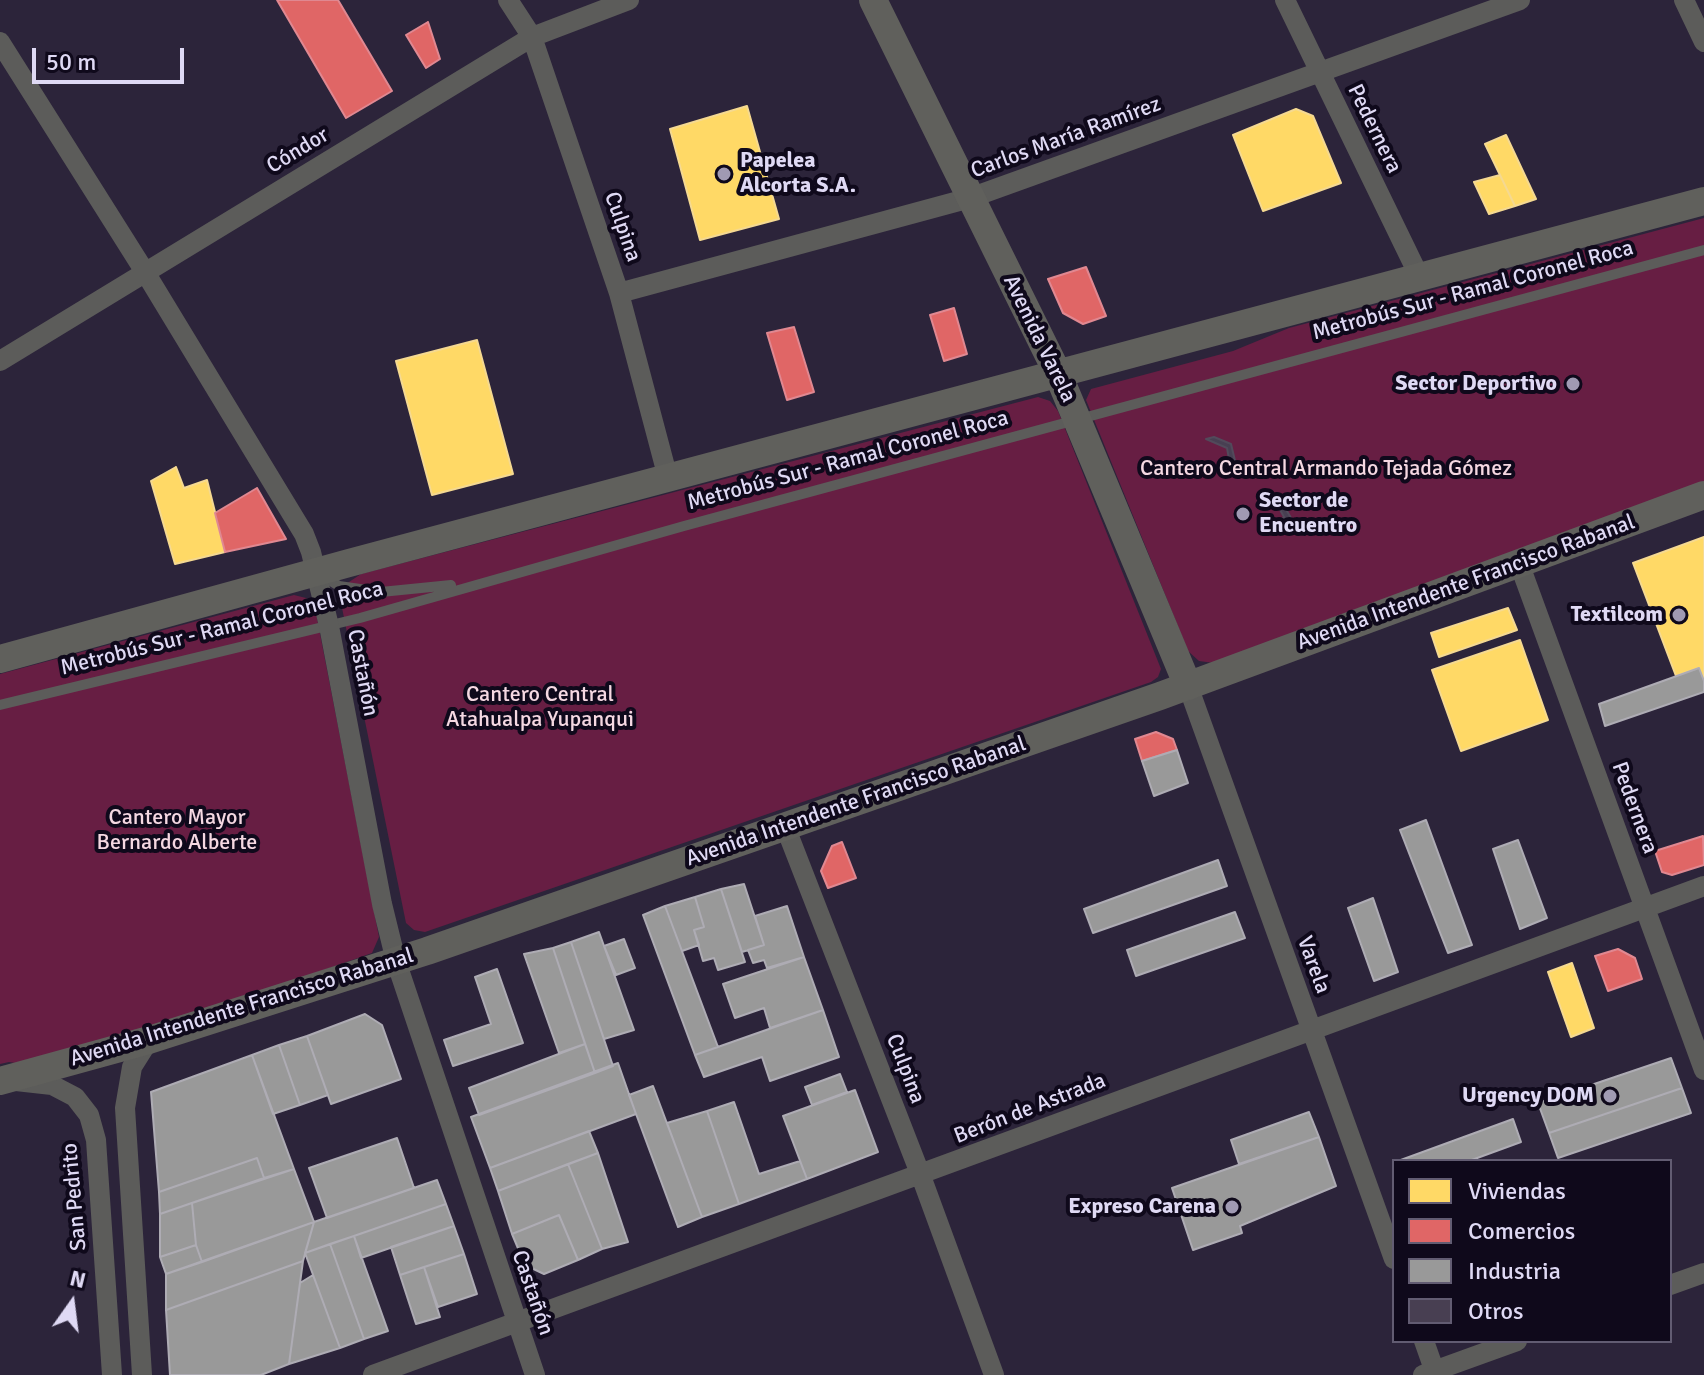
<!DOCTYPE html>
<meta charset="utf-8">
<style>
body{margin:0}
#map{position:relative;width:1704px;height:1375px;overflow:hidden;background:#2c243a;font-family:Signika,sans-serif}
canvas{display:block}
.legend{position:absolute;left:1392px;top:1159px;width:280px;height:184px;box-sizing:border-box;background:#0f091b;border:2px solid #625c72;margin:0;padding:10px 14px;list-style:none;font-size:24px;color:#dfd9f4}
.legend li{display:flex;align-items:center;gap:16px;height:40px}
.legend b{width:40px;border:2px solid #625c72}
.north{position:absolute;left:32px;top:1263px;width:80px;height:80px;-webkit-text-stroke:6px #0f091b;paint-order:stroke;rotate:14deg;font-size:22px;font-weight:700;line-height:32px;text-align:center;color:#dfd9f4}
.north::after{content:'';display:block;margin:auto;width:28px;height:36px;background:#dfd9f4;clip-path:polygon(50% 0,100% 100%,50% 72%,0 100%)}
.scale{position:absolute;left:32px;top:48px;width:152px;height:36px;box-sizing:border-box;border:4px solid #dfd9f4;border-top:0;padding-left:10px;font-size:24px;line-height:28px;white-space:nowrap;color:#dfd9f4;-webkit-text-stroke:6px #0f091b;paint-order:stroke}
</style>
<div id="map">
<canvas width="1704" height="1375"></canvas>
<ul class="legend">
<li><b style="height:22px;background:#ffd966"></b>Viviendas</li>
<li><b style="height:22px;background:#e06666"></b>Comercios</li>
<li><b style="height:22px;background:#999"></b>Industria</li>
<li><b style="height:22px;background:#483f52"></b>Otros</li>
</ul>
<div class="north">N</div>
<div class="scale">50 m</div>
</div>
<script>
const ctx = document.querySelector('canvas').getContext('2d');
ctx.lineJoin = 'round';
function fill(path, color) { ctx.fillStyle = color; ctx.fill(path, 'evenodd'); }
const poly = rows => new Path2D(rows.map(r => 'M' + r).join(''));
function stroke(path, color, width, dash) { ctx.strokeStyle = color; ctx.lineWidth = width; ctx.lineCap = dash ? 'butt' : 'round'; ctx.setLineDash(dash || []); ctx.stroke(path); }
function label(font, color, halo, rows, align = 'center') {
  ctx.font = font + ' Signika,sans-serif'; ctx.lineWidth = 8; ctx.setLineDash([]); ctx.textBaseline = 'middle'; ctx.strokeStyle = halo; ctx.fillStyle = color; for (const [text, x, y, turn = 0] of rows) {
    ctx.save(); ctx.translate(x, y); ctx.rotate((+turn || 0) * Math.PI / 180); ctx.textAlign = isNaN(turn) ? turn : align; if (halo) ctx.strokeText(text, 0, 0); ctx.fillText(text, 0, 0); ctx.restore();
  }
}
fill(poly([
 [1704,218,1704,482,1214,663,1199,661,1188,651,1086,400,1091,389,1233,351,1289,328],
 [1038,397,1050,401,1058,411,1161,669,1158,677,1151,682,425,932,414,930,406,923,340,598,346,584,361,574],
 [294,595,306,598,315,608,379,937,372,953,47,1068,9,1062,0,1064,0,674]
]), '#671e43');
const homes = poly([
 [747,106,779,219,700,240,670,129,747,106],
 [1296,109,1313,116,1341,183,1263,211,1233,135,1296,109],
 [1506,135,1536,199,1515,206,1485,144,1506,135],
 [1500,175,1515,206,1489,214,1474,182,1500,175],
 [477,340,513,474,432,495,396,361,477,340],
 [176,467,184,488,207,480,225,552,175,564,151,481,176,467],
 [1704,537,1704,681,1699,668,1676,676,1633,563,1704,537],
 [1508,608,1517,630,1439,657,1431,633,1508,608],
 [1520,640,1548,720,1461,751,1432,670,1520,640],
 [1572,963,1594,1028,1571,1037,1548,972,1572,963]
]);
fill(homes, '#ffd966');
stroke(homes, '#f5d991', 2);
const shops = poly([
 [277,0,338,0,392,91,346,118,277,0],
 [428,22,440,59,426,68,406,35,428,22],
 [1086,267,1106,316,1083,324,1063,313,1048,279,1086,267],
 [954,308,967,354,944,361,930,315,954,308],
 [794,327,814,392,787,400,767,333,794,327],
 [257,488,286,539,225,552,215,513,257,488],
 [1156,732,1173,739,1177,750,1142,761,1135,739,1156,732],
 [1703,836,1704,865,1672,875,1662,872,1655,851,1703,836],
 [842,842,856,878,828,888,821,871,832,846,842,842],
 [1618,949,1635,958,1642,979,1608,991,1595,956,1618,949]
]);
fill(shops, '#e06666');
stroke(shops, '#e08891', 2);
const industry = poly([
 [1699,668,1704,681,1704,692,1605,726,1599,704,1699,668],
 [1177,750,1188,783,1154,796,1142,761,1177,750],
 [1426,820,1472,945,1448,953,1400,830,1426,820],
 [1518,840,1547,918,1520,929,1493,849,1518,840],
 [1218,860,1227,886,1093,933,1084,909,1218,860],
 [744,884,764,945,742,952,721,889,744,884],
 [721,889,745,962,718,970,714,958,703,961,694,930,704,927,695,897,721,889],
 [695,897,704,927,694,930,699,945,682,951,665,906,695,897],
 [1373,898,1398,972,1374,981,1348,908,1373,898],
 [665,906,718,1047,695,1055,643,915,665,906],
 [787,906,804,957,767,968,764,960,753,963,748,950,764,945,755,916,787,906],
 [1235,912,1245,938,1136,976,1127,950,1235,912],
 [599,932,634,1030,604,1039,571,942,599,932],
 [624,939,635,968,616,975,604,946,624,939],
 [571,942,613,1066,595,1073,553,948,571,942],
 [553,948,585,1044,559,1053,524,954,553,948],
 [804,957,823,1010,770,1028,764,1008,735,1018,723,984,804,957],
 [497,969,523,1043,453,1066,444,1040,491,1024,475,977,497,969],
 [823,1010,839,1057,770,1081,762,1057,704,1077,695,1055,823,1010],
 [365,1014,382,1025,401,1079,331,1104,307,1036,365,1014],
 [307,1036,328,1095,300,1105,279,1045,307,1036],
 [585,1044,595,1073,479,1115,469,1088,585,1044],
 [279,1045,300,1105,273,1114,252,1055,279,1045],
 [252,1055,294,1169,264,1178,257,1158,159,1192,151,1092,252,1055],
 [1671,1058,1682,1088,1549,1133,1538,1103,1671,1058],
 [618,1063,636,1114,490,1168,471,1117,618,1063],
 [840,1074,847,1092,812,1105,805,1087,840,1074],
 [653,1086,702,1217,678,1227,629,1095,653,1086],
 [1682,1088,1691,1113,1558,1158,1549,1133,1682,1088],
 [855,1090,878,1152,807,1179,783,1116,855,1090],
 [734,1102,759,1174,800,1161,807,1179,739,1204,707,1111,734,1102],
 [707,1111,739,1204,702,1217,667,1123,707,1111],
 [1309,1112,1319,1137,1239,1164,1231,1140,1309,1112],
 [1513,1119,1521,1142,1469,1161,1398,1161,1513,1119],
 [589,1131,598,1153,498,1191,490,1168,589,1131],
 [1319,1137,1336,1186,1240,1226,1242,1233,1193,1250,1172,1188,1319,1137],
 [397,1138,414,1188,327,1218,309,1168,397,1138],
 [598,1153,628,1242,602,1249,568,1164,598,1153],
 [257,1158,264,1178,160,1214,159,1192,257,1158],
 [568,1164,602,1249,578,1260,559,1215,512,1234,498,1191,568,1164],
 [294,1169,314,1222,202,1262,196,1245,192,1203,294,1169],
 [437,1180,446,1204,305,1253,314,1222,437,1180],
 [192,1203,196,1245,160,1257,160,1214,192,1203],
 [446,1204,454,1226,361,1258,354,1236,446,1204],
 [559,1215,578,1260,544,1274,525,1265,512,1234,559,1215],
 [314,1222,303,1261,166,1310,166,1274,314,1222],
 [454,1226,464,1254,400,1275,391,1247,454,1226],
 [354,1236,388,1331,364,1339,330,1244,354,1236],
 [330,1244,364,1339,340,1348,305,1253,330,1244],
 [196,1245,202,1262,166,1274,160,1257,196,1245],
 [464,1254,477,1294,438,1307,424,1267,464,1254],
 [303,1261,289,1364,261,1375,170,1375,166,1310,303,1261],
 [424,1267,440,1317,416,1324,400,1275,424,1267],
 [313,1275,340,1348,289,1364,300,1283,313,1275]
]);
fill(industry, '#999');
stroke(industry, '#aeacb4', 2);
const building = poly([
 [1214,437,1231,444,1237,469,1231,470,1227,448,1206,439,1214,437],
 [1273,497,1279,497,1291,518,1279,530,1263,533,1258,529,1277,524,1284,517,1273,497]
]);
fill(building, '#483f52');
stroke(building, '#524a5b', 2);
stroke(poly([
 [323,576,339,586,381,592,451,585],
 [0,705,360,618,684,526,1704,250]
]), '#5c5c5a', 10);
stroke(poly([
 [508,0,532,37,619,293,668,478],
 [1285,0,1420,278],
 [1684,0,1704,42],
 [0,42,145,272,304,534,311,552,329,626,382,904,396,961,535,1375],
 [619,293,970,198,1520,0],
 [0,361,532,37,629,0],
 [1519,563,1704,1070],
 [1188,686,1394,1259],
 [785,826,921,1176,994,1375],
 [16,1081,52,1085,75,1097,89,1115,96,1140,112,1375],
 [1670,1285,1704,1273],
 [1424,1341,1436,1375],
 [142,1375,125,1108,132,1067,149,1040],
 [373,1375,1704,886],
 [1423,1375,1517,1341]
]), '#5c5c5a', 20);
stroke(poly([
 [873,0,1058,374,1188,686],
 [0,659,349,563,1704,201],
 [0,1081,149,1040,427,951,1160,696,1704,495]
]), '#60605c', 28);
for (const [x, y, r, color] of [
 [724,174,8,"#a09ab3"],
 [1573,384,8,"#a09ab3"],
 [1243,514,8,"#a09ab3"],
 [1679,615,8,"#a09ab3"],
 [1610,1096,8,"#a09ab3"],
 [1232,1207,8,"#a09ab3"]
]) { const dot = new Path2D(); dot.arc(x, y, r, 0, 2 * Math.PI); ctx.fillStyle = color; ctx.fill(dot); stroke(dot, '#0f091b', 3); }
label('22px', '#dfd9f4', '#0f091b', [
 ["Pedernera",1374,129,64],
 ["Carlos María Ramírez",1066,138,-20],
 ["Cóndor",298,151,-31],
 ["Culpina",622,227,71],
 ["Metrobús Sur - Ramal Coronel Roca",1473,291,-15],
 ["Avenida Varela",1039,339,64],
 ["Metrobús Sur - Ramal Coronel Roca",848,461,-15],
 ["Avenida Intendente Francisco Rabanal",1466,583,-20],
 ["Metrobús Sur - Ramal Coronel Roca",222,629,-14],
 ["Castañón",362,673,79],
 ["Avenida Intendente Francisco Rabanal",856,802,-19],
 ["Pedernera",1634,808,70],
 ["Varela",1313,965,70],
 ["Avenida Intendente Francisco Rabanal",242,1008,-17],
 ["Culpina",905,1069,69],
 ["Berón de Astrada",1030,1109,-21],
 ["San Pedrito",75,1197,-95],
 ["Castañón",532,1293,71]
]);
label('bold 22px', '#dfd9f4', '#0f091b', [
 ["Papelea",740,161,"left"],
 ["Alcorta S.A.",740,186,"left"],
 ["Sector Deportivo",1557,384],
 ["Sector de",1259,501,"left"],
 ["Encuentro",1259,526,"left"],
 ["Textilcom",1663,615],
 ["Urgency DOM",1594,1096],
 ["Expreso Carena",1216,1207]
], 'right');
label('22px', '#f5d8e2', '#0f091b', [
 ["Cantero Central Armando Tejada Gómez",1326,469],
 ["Cantero Central",540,695],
 ["Atahualpa Yupanqui",540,720],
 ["Cantero Mayor",177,818],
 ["Bernardo Alberte",177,843]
]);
</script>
